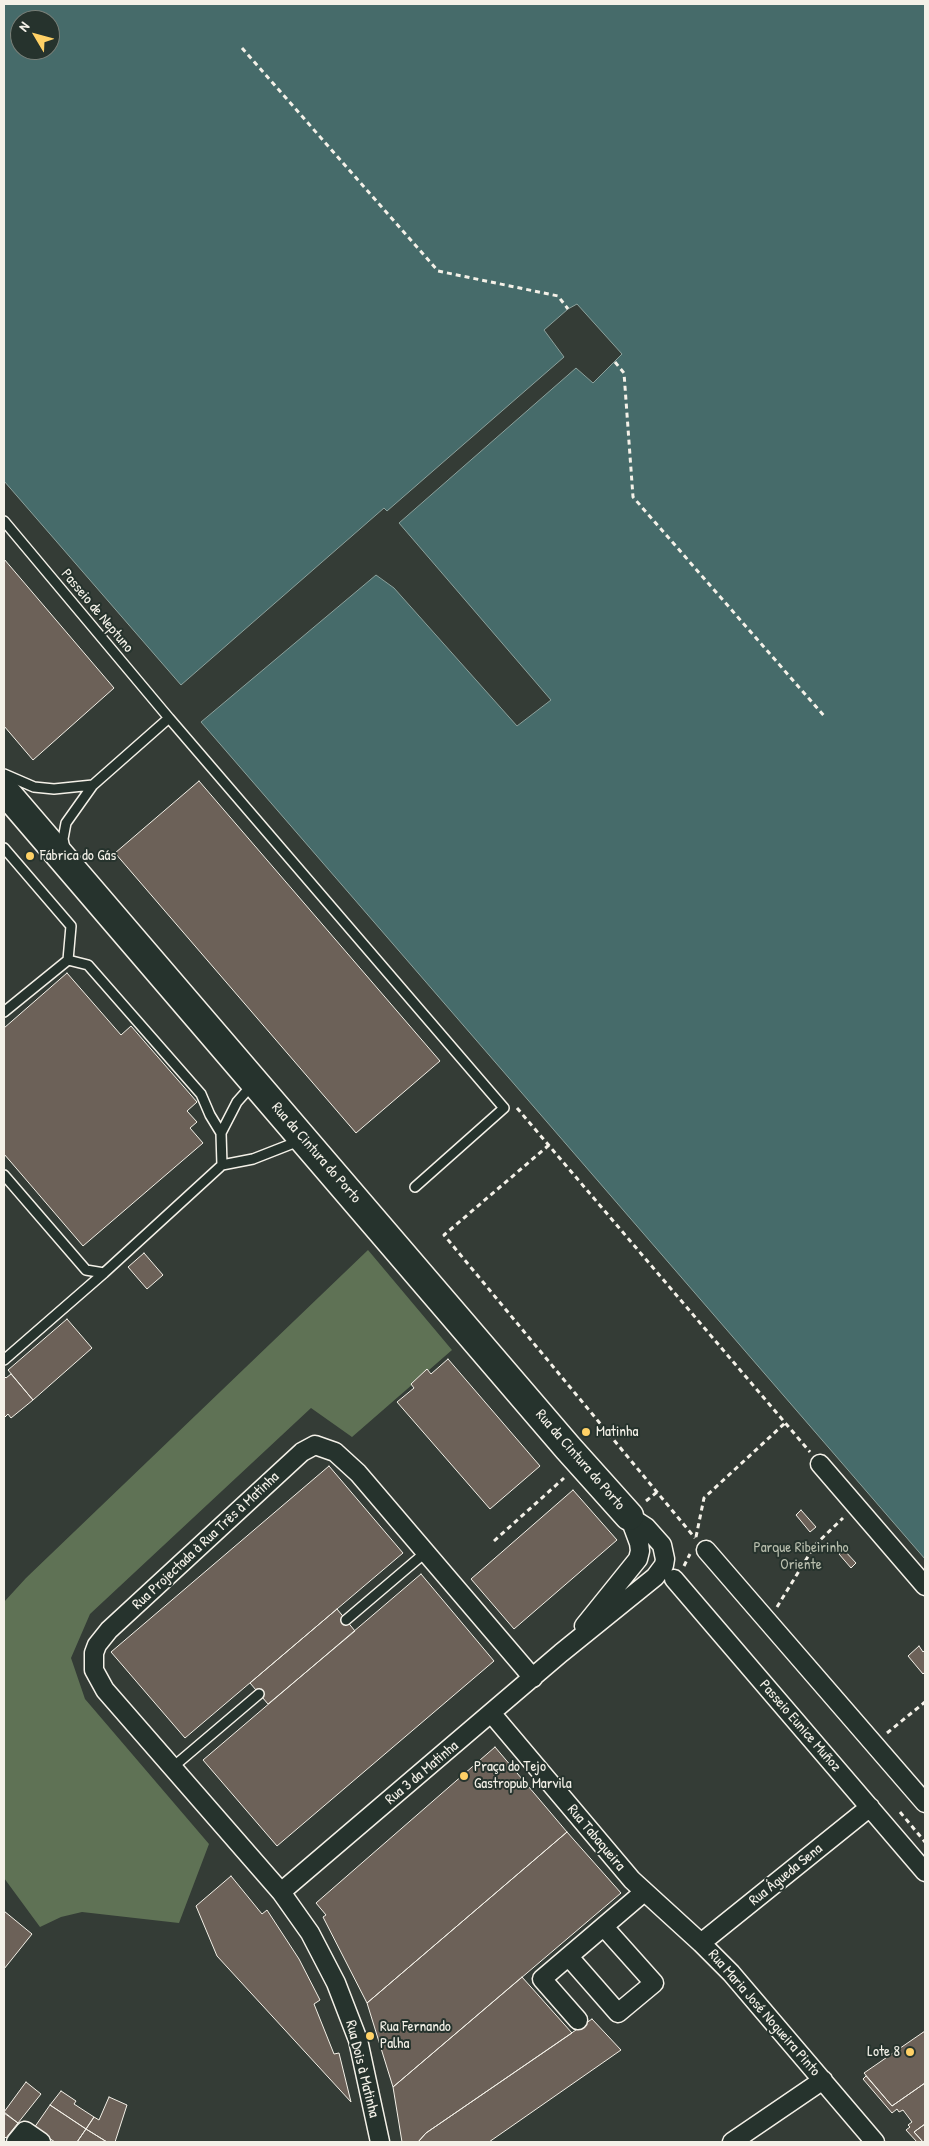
<!DOCTYPE html>
<meta charset="utf-8">
<style>
body{margin:0}
#map{position:relative;width:929px;height:2146px;overflow:hidden;background:#343c36;font-family:"Patrick Hand",sans-serif}
canvas{display:block}
.frame{position:absolute;inset:0;border:5px solid #f4f1e8;pointer-events:none}
.north{position:absolute;left:10px;top:10px;width:50px;height:50px;box-sizing:border-box;background:#26332d;border:1px solid #787f78;border-radius:50%;rotate:307deg;font-size:14px;font-weight:700;line-height:20px;text-align:center;color:#f4f1e8}
.north::after{content:'';display:block;margin:auto;width:18px;height:22px;background:#ffd166;clip-path:polygon(50% 0,100% 100%,50% 72%,0 100%)}
</style>
<div id="map">
<canvas width="929" height="2146"></canvas>
<div class="frame"></div>
<div class="north">N</div>
</div>
<script>
const ctx = document.querySelector('canvas').getContext('2d');
ctx.lineJoin = 'round';
function fill(path, color) { ctx.fillStyle = color; ctx.fill(path, 'evenodd'); }
const poly = rows => new Path2D(rows.map(r => 'M' + r).join(''));
function stroke(path, color, width, dash) { ctx.strokeStyle = color; ctx.lineWidth = width; ctx.lineCap = dash ? 'butt' : 'round'; ctx.setLineDash(dash || []); ctx.stroke(path); }
function label(font, color, halo, rows, align = 'center') {
  ctx.font = font + ' "Patrick Hand",sans-serif'; ctx.lineWidth = 4; ctx.setLineDash([]); ctx.textBaseline = 'middle'; ctx.strokeStyle = halo; ctx.fillStyle = color; for (const [text, x, y, turn = 0] of rows) {
    ctx.save(); ctx.translate(x, y); ctx.rotate((+turn || 0) * Math.PI / 180); ctx.textAlign = isNaN(turn) ? turn : align; if (halo) ctx.strokeText(text, 0, 0); ctx.fillText(text, 0, 0); ctx.restore();
  }
}
fill(poly([
 [368,1250,452,1350,352,1437,311,1408,90,1614,71,1658,85,1699,209,1844,179,1923,82,1912,61,1917,40,1927,4,1878,4,1602,26,1578]
]), '#5f7255');
const water = poly([
 [4,4,925,4,925,1559,201,722,376,575,394,588,517,726,551,700,399,523,576,368,593,383,622,354,577,304,568,309,544,330,564,357,387,511,384,508,181,685,4,481,4,4],
 [20,20,50,20,50,50,20,50,20,20]
]);
fill(water, '#466b6a');
stroke(water, '#8ca19c', 1);
const building = poly([
 [4,559,114,688,33,760,4,726,4,559],
 [199,781,440,1061,356,1133,115,853,199,781],
 [67,973,121,1035,131,1026,197,1102,187,1111,197,1122,190,1128,203,1143,83,1246,4,1154,4,1028,67,973],
 [144,1253,163,1275,147,1289,128,1267,144,1253],
 [67,1319,92,1348,33,1400,8,1370,67,1319],
 [448,1359,540,1466,490,1509,397,1402,414,1388,411,1384,427,1369,431,1374,448,1359],
 [11,1374,33,1400,11,1418,8,1414,4,1418,4,1376,6,1378,11,1374],
 [329,1466,403,1553,185,1738,111,1652,329,1466],
 [573,1490,617,1540,514,1629,471,1579,573,1490],
 [801,1510,816,1527,810,1532,796,1515,801,1510],
 [844,1550,856,1563,851,1568,839,1554,844,1550],
 [421,1574,494,1661,277,1846,203,1760,421,1574],
 [337,1609,355,1631,268,1704,250,1683,337,1609],
 [919,1646,923,1652,925,1650,925,1672,923,1674,908,1656,919,1646],
 [495,1747,567,1832,367,2003,323,1917,326,1915,316,1903,495,1747],
 [567,1832,621,1893,393,2087,367,2003,567,1832],
 [231,1876,262,1914,267,1910,299,1959,320,2000,314,2004,334,2054,339,2053,351,2102,217,1956,196,1906,231,1876],
 [4,1911,32,1934,4,1969,4,1911],
 [522,1977,572,2033,426,2133,418,2142,402,2142,393,2087,522,1977],
 [592,2019,621,2050,489,2142,418,2142,426,2133,592,2019],
 [925,2031,925,2083,892,2106,864,2073,925,2031],
 [866,2076,892,2106,925,2083,925,2124,914,2132,923,2142,917,2142,906,2130,910,2127,908,2125,912,2122,903,2110,899,2112,897,2109,892,2113,863,2079,866,2076],
 [26,2082,41,2094,18,2123,4,2112,26,2082],
 [61,2091,76,2101,74,2104,94,2117,86,2129,50,2105,61,2091],
 [109,2097,127,2105,115,2142,107,2142,86,2129,94,2117,99,2120,109,2097],
 [50,2105,86,2129,77,2142,55,2142,34,2128,50,2105],
 [4,2113,18,2123,6,2138,4,2136,4,2113],
 [925,2124,925,2142,923,2142,914,2132,925,2124],
 [86,2129,107,2142,77,2142,86,2129]
]);
fill(building, '#6c6158');
stroke(building, '#f4f1e8', 1);
const lane = poly([
 [4,521,169,718],
 [4,774,34,787,54,789,93,785,66,823,63,839,65,849],
 [93,785,169,718,504,1108,415,1187],
 [4,848,71,926,68,960],
 [4,1012,68,960,88,965,201,1094,210,1115,221,1133],
 [222,1165,221,1133,237,1102,252,1085],
 [4,1175,86,1270,104,1273,222,1165,253,1159,299,1141],
 [4,1360,104,1273],
 [346,1620,426,1552],
 [173,1767,259,1694]
]);
const street = poly([
 [820,1464,925,1586],
 [706,1550,925,1803],
 [674,1579,925,1872],
 [584,1626,638,1559,640,1551,639,1543,629,1516],
 [492,1714,632,1880,701,1943,731,1973,875,2142],
 [281,1892,561,1653,655,1577,664,1565,665,1559,662,1545,646,1527,629,1516],
 [701,1943,870,1807],
 [569,1957,618,2013,654,1983,604,1927],
 [578,2020,542,1979,644,1892],
 [16,2142,25,2131,41,2142],
 [380,2142,358,2040,336,1983,310,1933,281,1892,105,1690,94,1670,94,1653,97,1645,109,1630,302,1452,315,1445,335,1452,358,1473,533,1678],
 [732,2142,823,2080]
]);
const primary = poly([
 [4,790,568,1448,629,1516]
]);
stroke(lane, '#f4f1e8', 12);
stroke(street, '#f4f1e8', 21);
stroke(primary, '#f4f1e8', 31);
stroke(poly([
 [242,48,438,271,558,296,568,309],
 [615,362,624,373,633,497,825,717],
 [517,1108,810,1452],
 [549,1145,444,1235,695,1538],
 [646,1501,657,1492],
 [696,1537,704,1498,785,1423],
 [494,1541,564,1478],
 [684,1566,690,1554],
 [777,1607,815,1545,843,1518],
 [887,1733,925,1702],
 [900,1812,925,1842]
]), '#f4f1e8', 3, [5, 4]);
stroke(lane, '#26332d', 9);
stroke(street, '#26332d', 18);
stroke(primary, '#26332d', 28);
for (const [x, y, r, color] of [
 [30,856,5,"#ffd166"],
 [586,1432,5,"#ffd166"],
 [464,1776,5,"#ffd166"],
 [370,2036,5,"#ffd166"],
 [910,2052,5,"#ffd166"]
]) { const dot = new Path2D(); dot.arc(x, y, r, 0, 2 * Math.PI); ctx.fillStyle = color; ctx.fill(dot); stroke(dot, '#26332d', 2); }
label('15px', '#f4f1e8', '#26332d', [
 ["Passeio de Neptuno",97,611,50],
 ["Rua da Cintura do Porto",316,1153,49],
 ["Rua da Cintura do Porto",580,1460,49],
 ["Rua Projectada à Rua Três à Matinha",206,1541,-43],
 ["Passeio Eunice Muñoz",800,1726,49],
 ["Rua 3 da Matinha",422,1773,-40],
 ["Rua Tabaqueira",596,1838,50],
 ["Rua Águeda Sena",786,1875,-39],
 ["Rua Maria José Nogueira Pinto",764,2013,49],
 ["Rua Dois à Matinha",362,2069,76]
]);
label('15px', '#f4f1e8', '#26332d', [
 ["Fábrica do Gás",40,856],
 ["Matinha",596,1432],
 ["Praça do Tejo",474,1767],
 ["Gastropub Marvila",474,1784],
 ["Rua Fernando",380,2027],
 ["Palha",380,2044],
 ["Lote 8",900,2052,"right"]
], 'left');
label('15px', '#b8bead', '#26332d', [
 ["Parque Ribeirinho",801,1548],
 ["Oriente",801,1565]
]);
</script>
